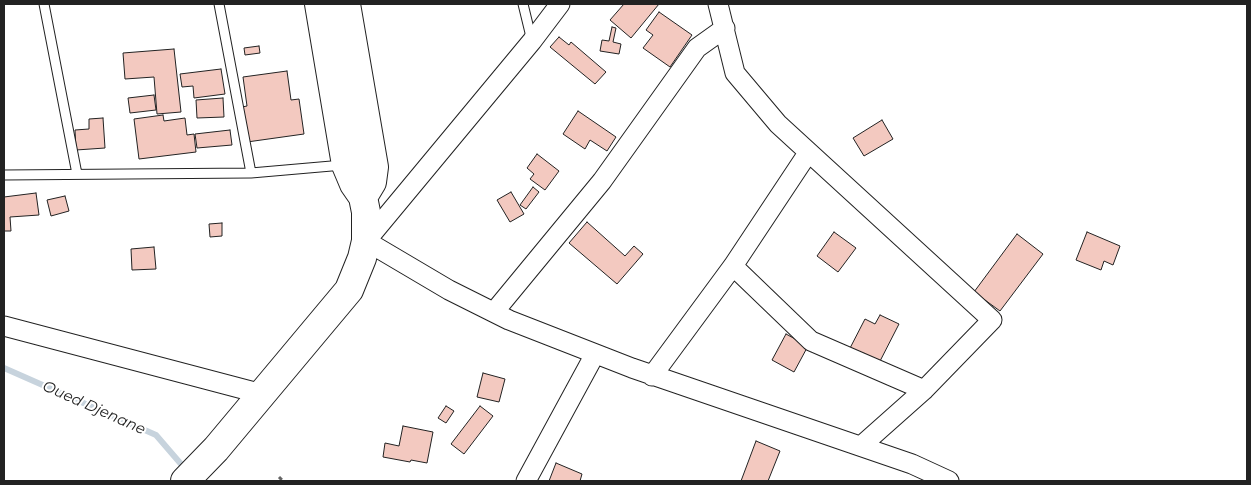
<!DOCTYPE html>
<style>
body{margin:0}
#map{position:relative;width:1251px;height:485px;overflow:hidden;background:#fff;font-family:Montserrat,sans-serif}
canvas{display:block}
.frame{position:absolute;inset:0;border:5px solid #222;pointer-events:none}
</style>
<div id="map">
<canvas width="1251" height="485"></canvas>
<div class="frame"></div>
</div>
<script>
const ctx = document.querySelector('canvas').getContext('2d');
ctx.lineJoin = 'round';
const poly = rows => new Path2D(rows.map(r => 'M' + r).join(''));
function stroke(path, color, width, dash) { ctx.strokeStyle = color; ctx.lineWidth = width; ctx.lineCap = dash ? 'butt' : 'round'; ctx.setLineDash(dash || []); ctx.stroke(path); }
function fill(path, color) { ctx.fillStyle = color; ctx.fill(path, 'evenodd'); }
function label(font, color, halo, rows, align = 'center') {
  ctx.font = font + ' Montserrat,sans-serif'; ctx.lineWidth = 4; ctx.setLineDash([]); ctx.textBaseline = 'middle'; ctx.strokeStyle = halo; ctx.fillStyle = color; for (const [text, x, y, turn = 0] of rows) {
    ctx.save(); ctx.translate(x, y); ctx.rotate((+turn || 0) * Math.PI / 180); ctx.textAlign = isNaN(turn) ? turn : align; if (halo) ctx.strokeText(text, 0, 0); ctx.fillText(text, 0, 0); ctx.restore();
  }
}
stroke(poly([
 [4,368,156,435,187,471]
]), '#c7d3dd', 6);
const building = poly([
 [624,4,659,4,631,38,610,20,624,4],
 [659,12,692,35,670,67,643,48,653,35,646,30,659,12],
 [612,27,616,28,613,42,621,44,619,54,600,51,602,40,609,41,612,27],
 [559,37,569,45,571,42,606,72,595,84,550,47,559,37],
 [259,46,260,53,245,55,244,48,259,46],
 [174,49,181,112,157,114,154,77,125,79,123,53,174,49],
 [221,69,225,94,194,98,193,86,182,87,180,74,221,69],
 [287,71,291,100,299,99,304,134,247,142,242,107,247,106,243,77,287,71],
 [154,95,156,110,130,113,128,98,154,95],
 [223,98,224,117,197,118,196,100,223,98],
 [578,111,616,137,607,151,590,140,585,149,563,134,578,111],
 [163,115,164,121,185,118,187,135,194,134,196,152,139,159,134,119,163,115],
 [103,118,105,148,76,150,75,130,89,129,89,119,103,118],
 [882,120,893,139,864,156,853,138,882,120],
 [230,130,232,145,197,148,195,134,230,130],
 [537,154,559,171,545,190,530,179,534,174,527,168,537,154],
 [533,187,539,192,526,209,520,205,533,187],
 [511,192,524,214,510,222,497,200,511,192],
 [36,193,39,215,10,217,11,231,4,231,4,197,36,193],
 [65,196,69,211,51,216,47,200,65,196],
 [587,222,625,256,634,246,643,254,617,284,569,243,587,222],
 [222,223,222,236,210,237,209,224,222,223],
 [834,232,856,248,838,272,817,256,834,232],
 [1087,232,1120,246,1113,265,1104,261,1101,270,1076,260,1087,232],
 [1017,234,1043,254,1000,311,974,292,1017,234],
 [154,247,156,269,132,270,131,249,154,247],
 [880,315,899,324,877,367,848,352,865,319,875,324,880,315],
 [786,334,808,346,794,372,772,360,786,334],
 [483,373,505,379,499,402,477,397,483,373],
 [446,406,454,411,446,423,438,418,446,406],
 [480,406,493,416,464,454,451,444,480,406],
 [403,426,433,432,427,463,411,460,410,462,383,457,385,443,399,446,403,426],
 [756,441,780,451,768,481,741,481,756,441],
 [556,463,582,474,580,481,549,481,556,463]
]);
fill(building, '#f3c9c0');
stroke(building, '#222', 1);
const lane = poly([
 [44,4,77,174],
 [219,4,251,173],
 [523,4,532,41],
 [4,175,251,173,343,165]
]);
const street = poly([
 [560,4,532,41,366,241,449,290,509,320,632,368,912,464,949,481],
 [718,4,735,73,778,124,992,320,924,390,861,446],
 [733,266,811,341,924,390],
 [494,312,602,181,697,48,725,28],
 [4,326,262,394],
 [652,376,733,266,808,153],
 [526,481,595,354]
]);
const primary = poly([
 [346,4,374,167,372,182,363,197],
 [185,481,216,449,349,290,362,258,366,241,366,212,363,197,354,184,346,165,319,4]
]);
stroke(lane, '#222', 11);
stroke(street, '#222', 21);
stroke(primary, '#222', 30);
stroke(poly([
 [279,477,283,481]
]), '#646464', 3, [4, 2.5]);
stroke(lane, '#fff', 9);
stroke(street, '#fff', 19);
stroke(primary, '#fff', 28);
label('italic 15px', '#222', '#fff', [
 ["Oued Djenane",94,408,24]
]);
</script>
